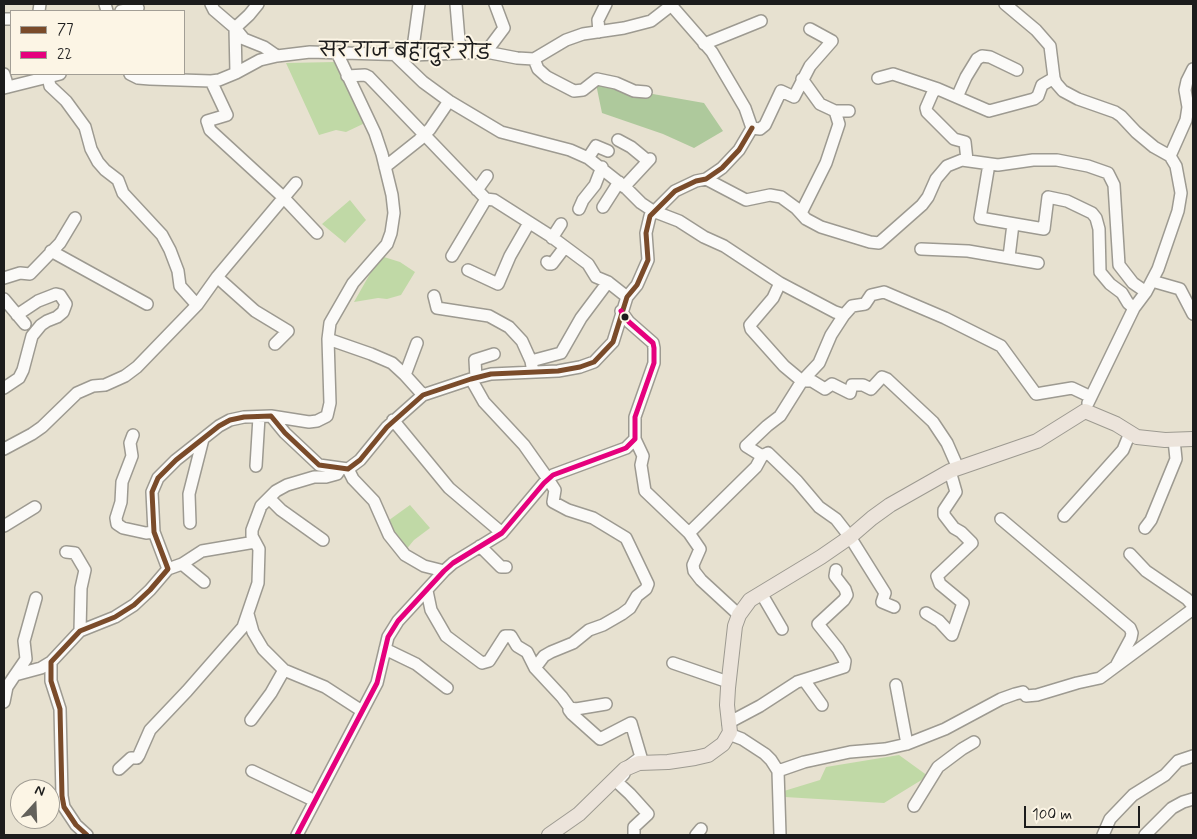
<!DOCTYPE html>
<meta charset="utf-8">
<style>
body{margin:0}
#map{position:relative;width:1197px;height:839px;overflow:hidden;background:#e7e1d0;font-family:Mynerve,sans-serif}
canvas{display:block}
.frame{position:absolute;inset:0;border:5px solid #1c1c1c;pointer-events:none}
.legend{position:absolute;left:10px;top:10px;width:175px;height:65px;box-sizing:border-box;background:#fcf5e5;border:1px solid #a29e95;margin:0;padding:6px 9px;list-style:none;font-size:15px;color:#1c1c1c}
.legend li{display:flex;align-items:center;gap:10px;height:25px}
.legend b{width:25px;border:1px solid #a29e95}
.north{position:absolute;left:10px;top:779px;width:50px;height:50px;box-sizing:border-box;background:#fcf5e5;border:1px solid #a29e95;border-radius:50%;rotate:20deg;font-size:14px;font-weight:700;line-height:20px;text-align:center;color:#1c1c1c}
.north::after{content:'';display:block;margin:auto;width:18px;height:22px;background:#63615b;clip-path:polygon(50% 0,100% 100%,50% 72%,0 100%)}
.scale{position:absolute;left:1024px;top:806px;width:116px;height:22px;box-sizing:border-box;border:2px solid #1c1c1c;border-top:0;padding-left:6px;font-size:15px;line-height:18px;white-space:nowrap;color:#1c1c1c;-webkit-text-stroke:4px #fcf5e5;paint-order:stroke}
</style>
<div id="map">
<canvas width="1197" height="839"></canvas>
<div class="frame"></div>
<ul class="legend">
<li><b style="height:6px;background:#7a4b2a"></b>77</li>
<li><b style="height:6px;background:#e5007d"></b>22</li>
</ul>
<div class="north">N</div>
<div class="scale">100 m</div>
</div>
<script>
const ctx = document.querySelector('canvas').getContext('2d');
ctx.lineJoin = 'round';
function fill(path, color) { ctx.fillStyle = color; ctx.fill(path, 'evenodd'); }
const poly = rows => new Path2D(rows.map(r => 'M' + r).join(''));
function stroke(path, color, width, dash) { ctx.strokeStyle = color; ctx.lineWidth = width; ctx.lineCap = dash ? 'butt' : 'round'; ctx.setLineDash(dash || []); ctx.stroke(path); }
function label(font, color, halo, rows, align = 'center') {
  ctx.font = font + ' Mynerve,"Playpen Sans Deva",sans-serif'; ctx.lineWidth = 4; ctx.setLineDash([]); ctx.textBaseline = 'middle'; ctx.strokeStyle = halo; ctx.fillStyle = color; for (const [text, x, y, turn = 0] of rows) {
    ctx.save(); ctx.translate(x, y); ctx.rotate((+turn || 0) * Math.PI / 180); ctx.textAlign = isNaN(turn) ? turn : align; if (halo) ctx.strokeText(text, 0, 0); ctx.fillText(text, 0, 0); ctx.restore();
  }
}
fill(poly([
 [335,62,365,123,346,132,336,130,319,135,286,63],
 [350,200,366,220,345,243,322,224],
 [384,257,400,262,415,272,401,295,387,299,378,298,354,302,371,272],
 [410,505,430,528,414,540,405,551,385,523],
 [899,755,928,776,884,803,785,797,784,791,820,780,826,767]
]), '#c0d9a6');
fill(poly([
 [596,84,704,103,723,131,694,148,663,134,602,113]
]), '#aec99c');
const minor = poly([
 [105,4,107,11],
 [211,4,214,10,235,28,244,39,264,47,277,56],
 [456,4,460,52],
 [1005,4,1036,30,1050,46,1054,78,1056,83,1063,91,1078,99,1115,112,1121,116,1136,132,1154,147,1170,156,1176,166,1181,193,1178,211,1158,269,1146,292,1134,308,1088,403],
 [671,5,712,52,745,108,752,128],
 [39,11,40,4],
 [121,11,138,8],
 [4,19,11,19],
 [599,32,598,20,606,4],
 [704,44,761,21],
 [486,52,504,28,495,4],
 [394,54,423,82,449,101,501,132,570,150,588,158,626,188,641,203,653,211,679,221,704,237,724,246,780,283,835,312,844,315,852,306,865,304,871,295,884,292,945,318,1001,346,1036,394,1072,388,1091,397],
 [412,55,419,4],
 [534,59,538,69,547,77,574,91,583,90,597,79,616,83,634,91,646,92],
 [236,73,235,28,249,15,258,4],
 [4,74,8,87],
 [130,74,138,78,150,79,211,81,219,80,236,73,260,60,277,56,310,52,412,55,486,52,517,58,534,59,566,40,583,34,624,28,651,21,673,4],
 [347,76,365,75,369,77,486,199,494,200,549,235,588,264,596,277,608,282,627,297],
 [48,77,50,86,66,101,85,127,91,149,98,162,105,170,118,180,123,193,162,235,170,250,178,271,180,286,197,305],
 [878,78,893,74,938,89],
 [802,79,820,104,835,111,849,111],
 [211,81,227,115,207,121,210,130,283,197,317,233],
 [4,88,60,74],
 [957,97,966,77,977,59,982,56,990,57,1017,70],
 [752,128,760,129,765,125,781,91,794,97,810,66,832,41,810,29],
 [618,140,631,147,648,161],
 [1170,156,1186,120,1188,107,1185,90,1187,81,1193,69],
 [588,158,596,146,608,151],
 [967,160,965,142,954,139,927,112,926,108,933,92,938,89,989,111,1034,99,1038,96,1042,85,1054,78],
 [989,164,980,218,1044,229,1048,197,1067,201,1092,213,1096,218,1099,229,1100,272,1110,284,1122,293,1128,303,1134,308],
 [385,167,419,140,430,129,449,101],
 [706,179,746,200,770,195,781,197,796,208,806,219,821,227,870,242,879,243,922,205,928,197,936,179,947,166,962,160,998,165,1033,160,1057,160,1088,166,1108,173,1114,185,1119,265,1133,283,1146,292],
 [624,187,650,159],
 [477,190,487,176],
 [603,207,619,182],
 [579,209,583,200,595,185,602,167],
 [801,213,826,163,839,124,835,111],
 [552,238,561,224],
 [921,249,968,251,1038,263],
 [51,251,147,304],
 [452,256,486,199],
 [1009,257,1013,224],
 [547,262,549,264,552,264,565,247],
 [468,270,498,284,510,256,529,223],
 [217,277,255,311,288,331,275,344],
 [4,278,20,273,30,274,60,243,75,218],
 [1152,281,1180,289,1193,314],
 [780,283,773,298,750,325,751,329,784,366,802,381,812,381,825,389,832,384,850,393,852,385,863,385,871,389,882,377,887,379,933,422,947,443,958,468],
 [434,296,437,308,489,316,509,327,522,341,531,361,533,372],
 [4,299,25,324],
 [328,339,371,354,392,363,405,375,423,395],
 [531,361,561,353,581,318,608,282],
 [405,375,417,343],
 [476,378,475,360,494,354],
 [471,379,484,402,524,445,548,479,555,490,553,502,568,510,593,518,626,538,648,584,646,589,637,596,630,608,622,614,603,625,589,630,573,643,551,652,544,656,535,668],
 [4,388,19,378,23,370,32,336,41,325,47,321,57,317,63,312,66,304,60,295,56,294,38,301,17,315],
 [271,416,309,422,317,421,327,416,330,403,328,339,330,323,353,283,387,244,391,233,394,213,392,195,382,154,375,133,339,57,338,52],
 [393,420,449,488,502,533],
 [133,435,130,443,132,456,122,482,121,502,116,518,117,524,123,528,146,533,154,532],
 [635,439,643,456,641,465,645,491,689,533,700,549,693,565,694,571,701,580,739,615],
 [4,449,32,434,42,427,77,393,93,386,105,385,125,376,137,367,197,305,217,277,296,183],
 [762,456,768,453,797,481,819,507,836,519,850,537,885,593,882,602,894,607],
 [256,466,259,417],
 [348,469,353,479,374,501,389,535,405,555,424,566,444,571],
 [269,498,281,510,323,540],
 [1064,516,1123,450,1130,433],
 [1001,519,1130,628,1132,633,1131,638,1117,664],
 [190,523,189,494,203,439],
 [4,526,35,507],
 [1145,528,1151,520,1176,459,1174,440],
 [689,533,756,467,762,456,746,446,767,426,780,416,802,381,819,363,831,335,844,315],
 [480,546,501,567,506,567],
 [66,552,75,553,85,570,81,588,80,631],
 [1130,554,1146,571,1187,599,1193,606],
 [182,564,204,582],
 [168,569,182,564,202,551,255,542],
 [427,591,431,610,446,636,482,663,489,661,505,636,511,636,517,646,527,652,535,668,562,697,570,708,569,710,572,714,600,739,631,723,641,757,629,766],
 [761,593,782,629],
 [926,613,939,621,952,635,963,603,940,584,937,576,972,543,961,532,954,528,944,515,944,510,956,492,950,471],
 [248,614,253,632,263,649,284,670,325,687,362,711],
 [385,649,416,664,447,688],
 [673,663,728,682],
 [15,675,26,659,24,641,36,598],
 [804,680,822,705],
 [896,685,907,744],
 [4,702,7,687,15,675,41,668,51,662],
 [570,708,576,709,606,704],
 [251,720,271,693,284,670],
 [728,723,760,706,797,682,844,667,845,661,838,649,818,624,844,600,847,595,845,589,835,576,836,570],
 [729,734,742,739,765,754,771,760,778,771,780,835],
 [119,769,131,758,137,758,139,755,150,730,187,691,243,627,258,583,259,549,252,536,252,530,261,506,276,491,287,485,314,477,326,477,337,474,341,468],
 [252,771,315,801],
 [778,771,804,762,850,752,885,749,907,744,945,729,1001,699,1015,694,1023,692,1026,696,1037,695,1077,683,1100,678,1193,609],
 [624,774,617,782,630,794,648,814,634,827,634,835],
 [914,806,938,767,962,749,974,742],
 [87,835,76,825,64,807,62,796,60,709,51,681,51,662,80,631,115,617,134,605,150,590,168,569,154,532,152,492,158,478,176,460,219,426,230,420,244,417,271,416,285,433,319,465,348,469,360,460,387,427,423,395,471,379,491,374,558,371,580,367,594,362,613,342,627,297,637,285,648,260,646,233,650,216,675,191,696,181,706,179,722,168,739,150,752,128],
 [297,835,377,683,388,637,398,621,444,571,453,563,502,533,544,483,553,475,626,448,635,439,635,417,654,363,654,348,653,343,629,322,621,311],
 [696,835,701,829],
 [1103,835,1110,819,1133,795,1165,775,1178,761,1193,756],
 [1145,835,1172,808,1183,802,1193,799]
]);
const major = poly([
 [549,835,579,814,625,769,639,763,668,762,695,758,708,755,723,744,730,732,727,705,728,688,735,626,739,615,750,600,821,557,850,537,872,518,890,505,950,471,1037,441,1085,411,1116,424,1137,437,1165,440,1193,439]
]);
stroke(minor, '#9d9a91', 14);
stroke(major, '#9d9a91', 16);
stroke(minor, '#fbfaf8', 11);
stroke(major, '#ece4db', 14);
stroke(poly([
 [87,835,76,825,64,807,62,796,60,709,51,681,51,662,80,631,115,617,134,605,150,590,168,569,154,532,152,492,158,478,176,460,219,426,230,420,244,417,271,416,285,433,319,465,348,469,360,460,387,427,423,395,471,379,491,374,558,371,580,367,594,362,613,342,627,297,637,285,648,260,646,233,650,216,675,191,696,181,706,179,722,168,739,150,752,128]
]), '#7a4b2a', 5);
stroke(poly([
 [297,835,377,683,388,637,398,621,444,571,453,563,502,533,544,483,553,475,626,448,635,439,635,417,654,363,654,348,653,343,629,322,621,311]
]), '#e5007d', 5);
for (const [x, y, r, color] of [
 [625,317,4.5,"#1c1c1c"]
]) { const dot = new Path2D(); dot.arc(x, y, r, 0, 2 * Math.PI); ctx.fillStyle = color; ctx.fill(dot); stroke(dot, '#fcf5e5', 2); }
label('20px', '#1c1c1c', '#fcf5e5', [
 ["सर राज बहादुर रोड",405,53,1]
]);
</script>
